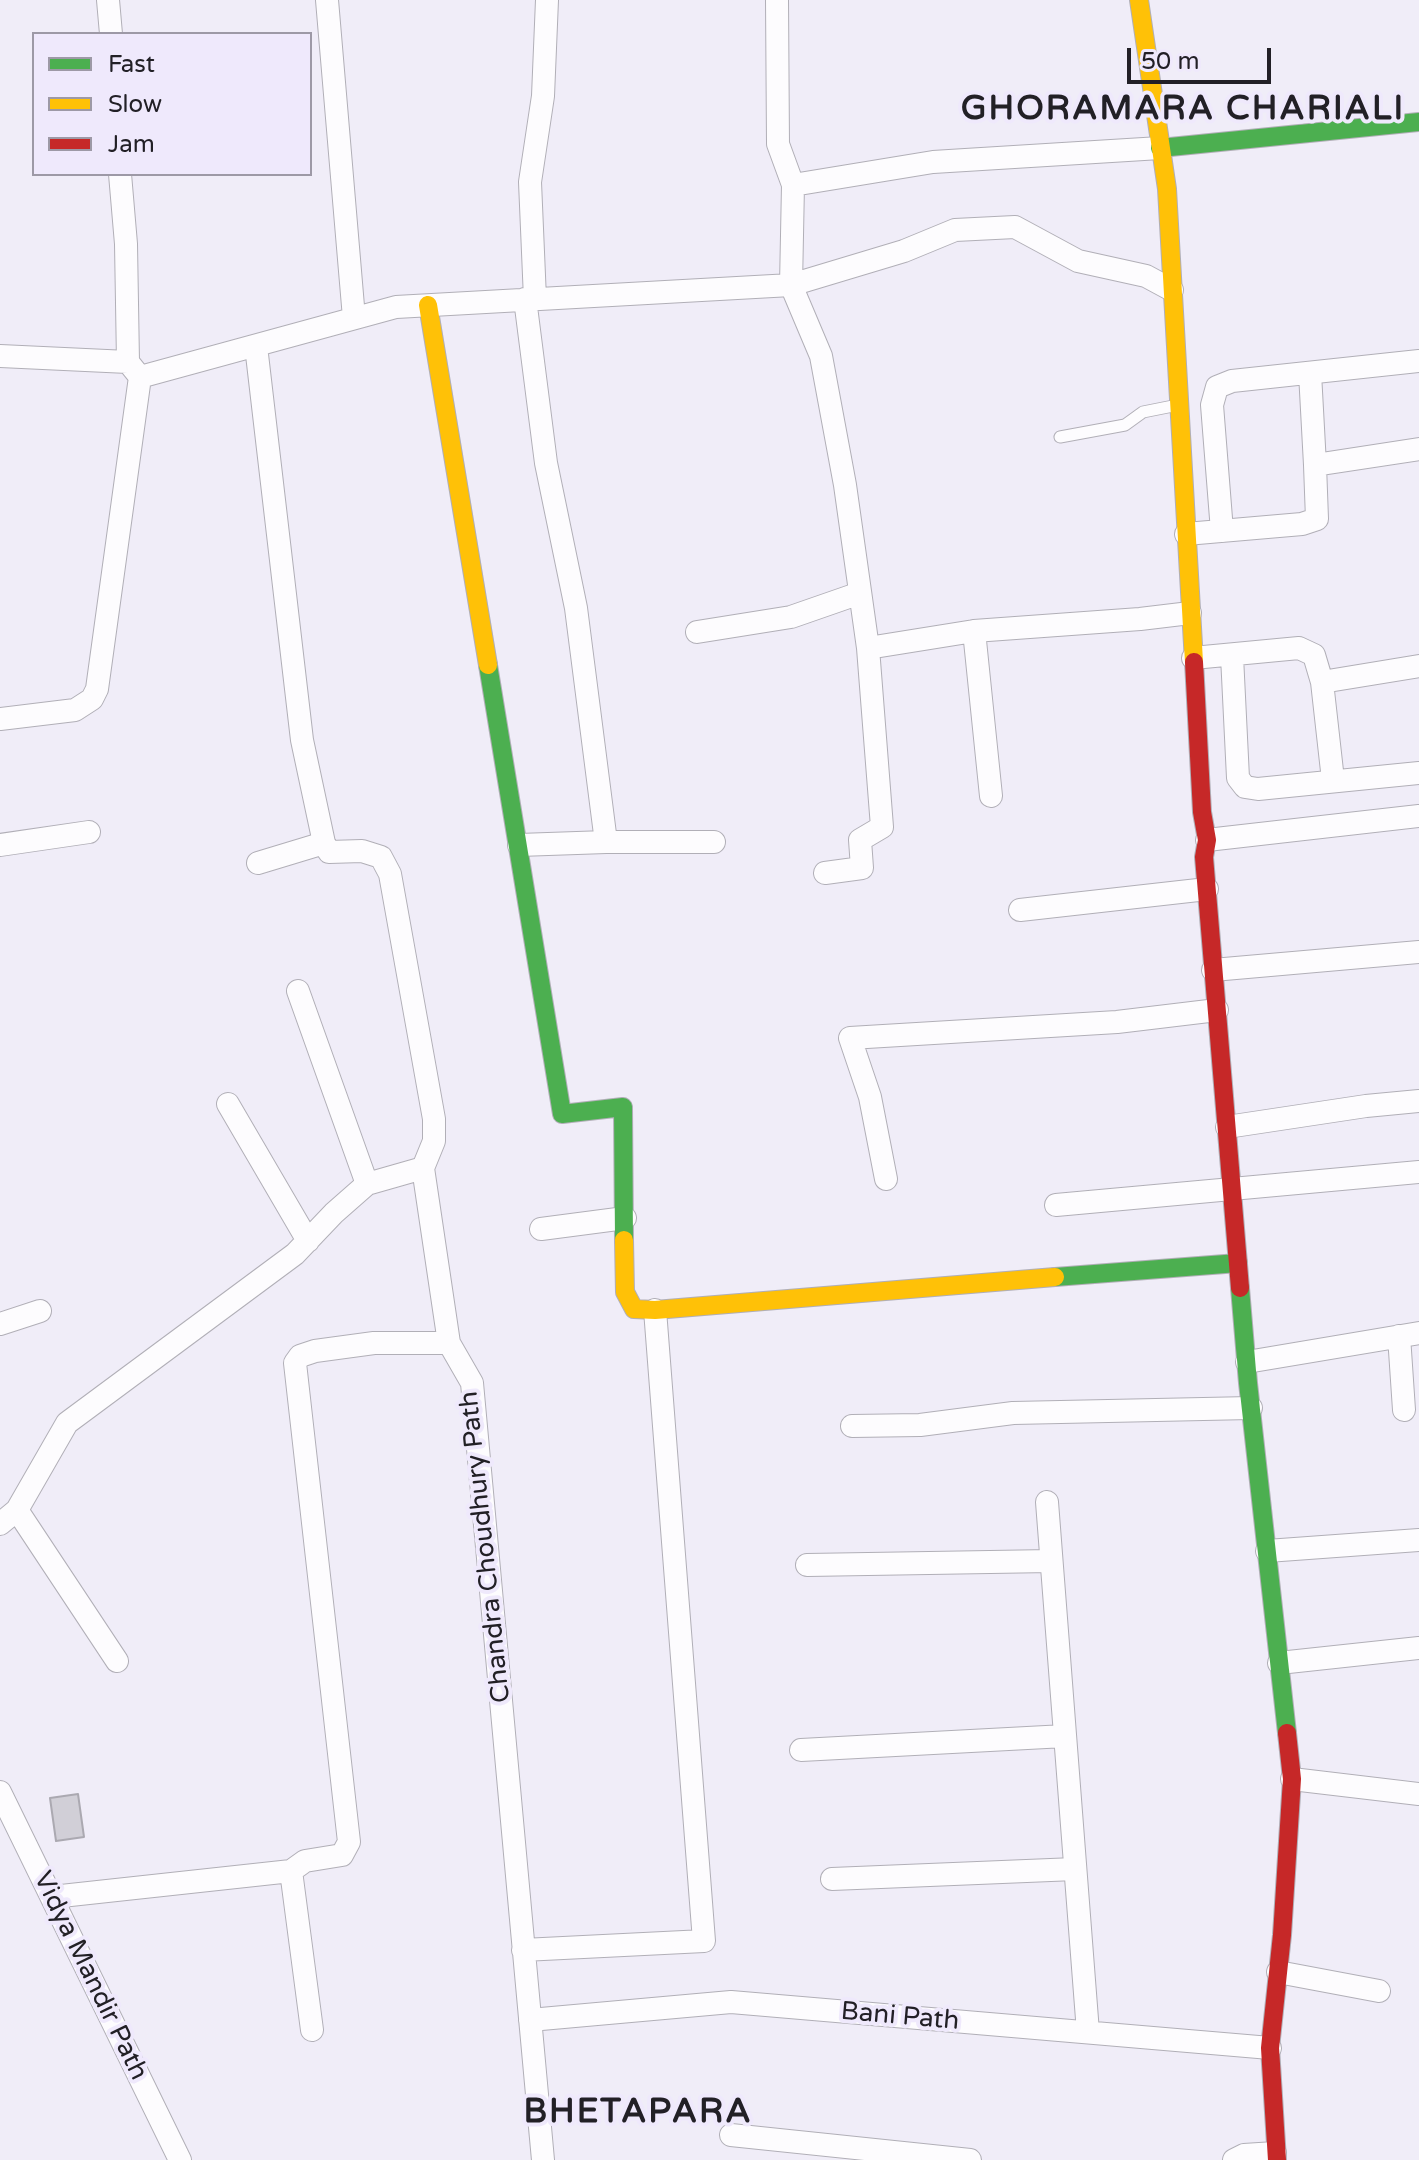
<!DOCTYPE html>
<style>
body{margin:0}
#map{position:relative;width:1419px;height:2160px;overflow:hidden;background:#f0edf8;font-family:"Varela Round",sans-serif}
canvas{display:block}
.legend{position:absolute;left:32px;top:32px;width:280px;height:144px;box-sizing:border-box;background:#efe9fc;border:2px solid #9d99a6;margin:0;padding:10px 14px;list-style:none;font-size:24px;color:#222026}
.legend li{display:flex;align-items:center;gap:16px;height:40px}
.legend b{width:40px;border:2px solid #9d99a6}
.scale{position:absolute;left:1127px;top:48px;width:144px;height:36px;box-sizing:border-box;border:4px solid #222026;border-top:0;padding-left:10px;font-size:24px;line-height:28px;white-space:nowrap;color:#222026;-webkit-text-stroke:6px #efe9fc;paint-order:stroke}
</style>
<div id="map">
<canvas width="1419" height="2160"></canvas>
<ul class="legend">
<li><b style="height:10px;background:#4caf50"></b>Fast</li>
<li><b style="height:10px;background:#ffc107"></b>Slow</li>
<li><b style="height:10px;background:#c62828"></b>Jam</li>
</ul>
<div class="scale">50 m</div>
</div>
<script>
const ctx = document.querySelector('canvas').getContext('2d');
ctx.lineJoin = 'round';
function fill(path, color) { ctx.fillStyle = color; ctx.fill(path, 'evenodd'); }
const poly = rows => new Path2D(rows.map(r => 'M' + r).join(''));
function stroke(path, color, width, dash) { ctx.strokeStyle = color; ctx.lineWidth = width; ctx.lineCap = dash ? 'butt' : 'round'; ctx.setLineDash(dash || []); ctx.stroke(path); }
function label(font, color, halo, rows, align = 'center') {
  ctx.font = font + ' "Varela Round",sans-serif'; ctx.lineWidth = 8; ctx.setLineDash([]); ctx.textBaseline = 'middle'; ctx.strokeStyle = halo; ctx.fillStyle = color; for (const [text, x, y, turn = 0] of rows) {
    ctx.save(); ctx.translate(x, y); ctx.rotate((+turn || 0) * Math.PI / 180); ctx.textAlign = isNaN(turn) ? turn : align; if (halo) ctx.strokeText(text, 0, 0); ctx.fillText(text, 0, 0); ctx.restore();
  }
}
const building = poly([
 [78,1794,84,1837,56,1841,50,1798,78,1794]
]);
fill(building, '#d1cfd7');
stroke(building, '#aba9b1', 2);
const lane = poly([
 [1060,437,1125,425,1143,412,1178,405]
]);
const street = poly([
 [108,0,111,34],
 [327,0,354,318],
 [777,0,778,144,793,185],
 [120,174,126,244,128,362,140,377],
 [1172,290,1146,276,1078,261,1015,227,955,230,904,251,791,285,821,356,845,485,868,648,974,631,1140,619,1190,613],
 [525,299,546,463,576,608,606,842,714,842],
 [535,299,530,182,543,96,547,0],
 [256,346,302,740,324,843,329,852,362,851,381,857,390,874,434,1119,434,1141,423,1168],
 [0,356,128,362],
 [1310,373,1315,465],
 [1222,531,1212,405,1217,387,1232,381,1419,361],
 [1186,534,1302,524,1317,519,1315,465,1419,449],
 [974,631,991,796],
 [697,632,791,617,860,593],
 [1232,656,1238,778,1245,787,1258,789,1419,773],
 [1193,658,1299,648,1314,655,1322,682,1419,666],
 [1322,682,1333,780],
 [0,719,75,710,92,699,97,689,140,377,396,307,791,285,793,185,933,162,1160,148],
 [1207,840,1419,816],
 [0,845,89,832],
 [519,845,606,842],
 [258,863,324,843],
 [825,873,862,868,860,840,882,827,868,648],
 [1020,910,1207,889],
 [1213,970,1419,952],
 [298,991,367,1184],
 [228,1104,308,1241],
 [1227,1127,1366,1106,1419,1101],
 [886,1179,870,1097,850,1038,1117,1022,1217,1010],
 [1056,1205,1419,1172],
 [541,1229,625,1218],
 [0,1324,40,1311],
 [1399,1336,1404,1410],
 [1247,1362,1419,1333],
 [852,1426,920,1425,1013,1413,1251,1408],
 [1047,1502,1088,2032],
 [17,1510,117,1661],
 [0,1524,17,1510,67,1423,295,1254,334,1213,367,1184,423,1168,449,1343,472,1383,543,2160],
 [1267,1551,1419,1540],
 [807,1565,1051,1561],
 [1279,1663,1419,1648],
 [801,1750,1065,1736],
 [1292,1779,1419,1794],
 [0,1792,180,2160],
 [291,1871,312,2030],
 [832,1879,1075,1869],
 [52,1897,291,1871,305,1861,342,1855,349,1842,295,1363,300,1356,315,1351,374,1343,449,1343],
 [523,1950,704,1941,655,1310],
 [1278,1972,1379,1991],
 [530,2020,731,2002,1270,2048],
 [731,2135,970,2160],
 [1234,2160,1244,2155,1275,2153]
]);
const fast = poly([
 [1160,148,1419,122],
 [488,665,562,1114,623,1107,624,1240],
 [1055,1277,1238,1263],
 [1240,1288,1248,1383,1287,1733]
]);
const slow = poly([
 [1139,0,1167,189,1194,662],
 [428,305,488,665],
 [624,1240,625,1292,634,1309,655,1310,1055,1277]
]);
const jam = poly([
 [1194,662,1202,812,1207,840,1204,857,1240,1288],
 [1277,2160,1270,2048,1282,1935,1292,1779,1287,1733]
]);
stroke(lane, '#b1afb7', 13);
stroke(street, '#b1afb7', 24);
stroke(fast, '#b1afb7', 20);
stroke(slow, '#b1afb7', 20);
stroke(jam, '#b1afb7', 20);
stroke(lane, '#fdfcfe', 11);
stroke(street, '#fdfcfe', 22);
stroke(fast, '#4caf50', 18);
stroke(slow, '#ffc107', 18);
stroke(jam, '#c62828', 18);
label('26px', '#222026', '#efe9fc', [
 ["Chandra Choudhury Path",486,1547,-96],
 ["Vidya Mandir Path",90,1976,64],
 ["Bani Path",900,2017,5]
]);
ctx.letterSpacing = '2px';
label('bold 34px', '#222026', '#efe9fc', [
 ["GHORAMARA CHARIALI",1183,110],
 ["BHETAPARA",638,2113]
]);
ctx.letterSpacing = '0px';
</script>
